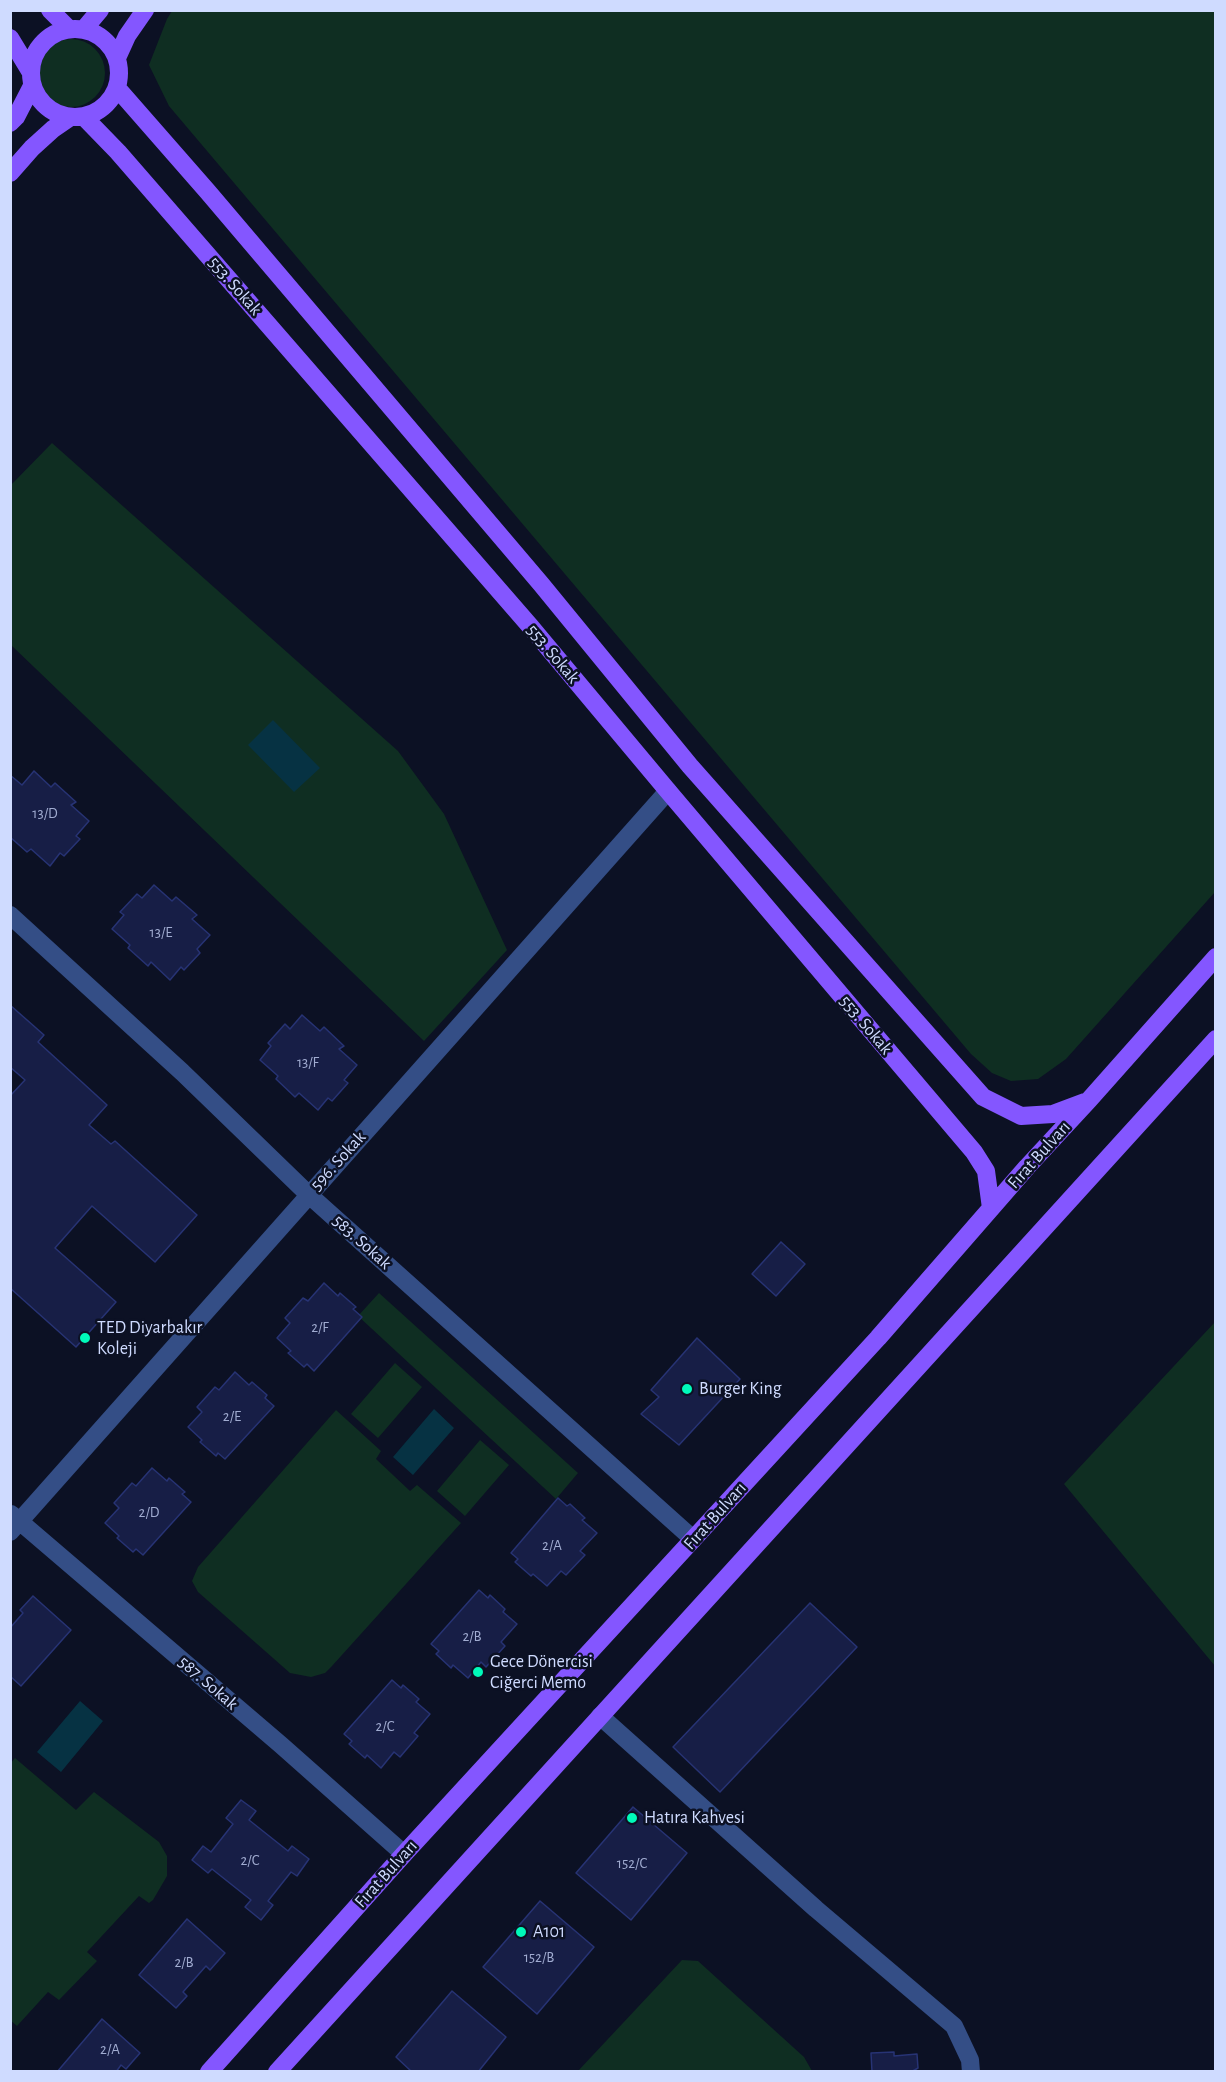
<!DOCTYPE html>
<meta charset="utf-8">
<style>
body{margin:0}
#map{position:relative;width:1226px;height:2082px;overflow:hidden;background:#0c1124;font-family:"Alegreya Sans",sans-serif}
canvas{display:block}
.frame{position:absolute;inset:0;border:12px solid #cfdbff;pointer-events:none}
</style>
<div id="map">
<canvas width="1226" height="2082"></canvas>
<div class="frame"></div>
</div>
<script>
const ctx = document.querySelector('canvas').getContext('2d');
ctx.lineJoin = 'round';
function fill(path, color) { ctx.fillStyle = color; ctx.fill(path, 'evenodd'); }
const poly = rows => new Path2D(rows.map(r => 'M' + r).join(''));
function stroke(path, color, width, dash) { ctx.strokeStyle = color; ctx.lineWidth = width; ctx.lineCap = dash ? 'butt' : 'round'; ctx.setLineDash(dash || []); ctx.stroke(path); }
function label(font, color, halo, rows, align = 'center') {
  ctx.font = font + ' "Alegreya Sans",sans-serif'; ctx.lineWidth = 5; ctx.setLineDash([]); ctx.textBaseline = 'middle'; ctx.strokeStyle = halo; ctx.fillStyle = color; for (const [text, x, y, turn = 0] of rows) {
    ctx.save(); ctx.translate(x, y); ctx.rotate((+turn || 0) * Math.PI / 180); ctx.textAlign = isNaN(turn) ? turn : align; if (halo) ctx.strokeText(text, 0, 0); ctx.fillText(text, 0, 0); ctx.restore();
  }
}
fill(poly([
 [172,11,1215,11,1215,892,1066,1059,1038,1079,1011,1081,992,1073,971,1054,169,106,149,65,167,19],
 '37 73a34 34 0 1 1 68 0a34 34 0 1 1-68 0Z',
 [52,443,398,751,444,814,507,950,424,1041,11,645,10,486],
 [379,1293,578,1473,556,1499,358,1316],
 [1215,1322,1215,1666,1064,1484],
 [395,1363,422,1387,378,1438,351,1414],
 [336,1410,381,1451,376,1459,410,1491,417,1485,461,1523,332,1666,325,1673,311,1677,290,1673,198,1592,192,1581,198,1567],
 [480,1440,509,1465,465,1516,437,1491],
 [15,1758,76,1810,94,1792,159,1842,167,1856,167,1876,153,1900,149,1903,139,1896,87,1952,97,1961,59,2000,48,1992,17,2026,10,2020,10,1764],
 [682,1960,698,1961,804,2057,812,2071,578,2071]
]), '#0f2e22');
fill(poly([
 [273,720,320,768,294,792,248,745],
 [434,1409,454,1428,413,1475,393,1457],
 [80,1701,103,1721,61,1772,37,1752]
]), '#063243');
const building = poly([
 [34,771,51,787,55,783,76,802,71,805,89,821,76,836,80,839,64,856,60,853,50,866,31,849,27,852,10,837,10,775,22,785,34,771],
 [154,885,172,901,176,897,197,915,192,919,210,935,197,949,200,953,184,970,181,967,170,980,151,962,148,966,128,948,130,945,112,929,124,915,120,912,137,894,142,898,154,885],
 [10,1005,44,1035,38,1042,107,1105,89,1125,111,1144,115,1141,197,1215,155,1262,92,1206,55,1248,116,1302,76,1347,10,1288,10,1096,25,1080,10,1067,10,1005],
 [302,1015,320,1031,324,1027,344,1046,339,1049,357,1065,344,1080,348,1083,332,1101,328,1098,318,1110,299,1093,295,1097,276,1079,278,1076,260,1060,271,1046,268,1043,285,1024,290,1029,302,1015],
 [781,1242,805,1264,776,1296,752,1274,781,1242],
 [324,1283,338,1296,340,1293,356,1307,353,1309,362,1317,314,1371,307,1364,304,1367,288,1353,291,1351,277,1338,290,1323,285,1318,303,1298,308,1301,324,1283],
 [697,1338,740,1379,679,1445,641,1414,659,1397,651,1390,697,1338],
 [235,1372,249,1385,252,1382,267,1395,265,1398,274,1406,225,1459,218,1453,216,1456,200,1442,202,1440,188,1427,202,1412,197,1407,215,1387,219,1390,235,1372],
 [152,1468,167,1481,169,1478,185,1492,182,1494,191,1502,143,1555,136,1549,133,1552,117,1538,119,1536,105,1523,119,1508,114,1503,132,1483,136,1486,152,1468],
 [558,1498,567,1506,570,1504,585,1518,582,1520,597,1533,580,1551,585,1555,566,1575,561,1571,547,1586,533,1574,531,1576,515,1562,518,1559,511,1553,558,1498],
 [479,1590,488,1598,490,1595,505,1609,503,1612,517,1624,501,1642,505,1646,486,1667,481,1662,468,1678,453,1665,451,1668,436,1654,439,1651,431,1644,479,1590],
 [33,1596,71,1630,21,1686,10,1676,10,1628,23,1613,20,1610,33,1596],
 [810,1603,857,1647,720,1792,673,1747,810,1603],
 [392,1680,401,1688,403,1685,419,1699,416,1702,430,1714,414,1733,418,1736,400,1757,394,1752,381,1768,367,1755,365,1758,349,1744,352,1741,344,1734,392,1680],
 [241,1800,256,1811,249,1820,288,1851,292,1846,309,1859,297,1876,291,1872,268,1901,273,1905,261,1920,245,1907,251,1900,212,1869,208,1873,192,1860,203,1846,211,1852,233,1824,226,1818,241,1800],
 [633,1807,687,1853,631,1920,576,1873,633,1807],
 [540,1901,594,1947,537,2014,483,1967,540,1901],
 [187,1919,225,1953,210,1970,206,1966,183,1992,187,1996,176,2008,139,1975,187,1919],
 [452,1991,506,2037,478,2072,412,2072,396,2057,452,1991],
 [102,2019,140,2053,126,2069,121,2065,116,2072,57,2072,102,2019],
 [894,2052,894,2056,917,2054,918,2068,911,2072,872,2072,871,2053,894,2052]
]);
fill(building, '#171e46');
stroke(building, '#273374', 1.5);
stroke(poly([
 [10,915,182,1072,308,1194,693,1539],
 [11,1514,281,1745,404,1854],
 [10,1532,668,791],
 [600,1716,816,1909,954,2026,970,2060,971,2072]
]), '#344e86', 18);
stroke(poly([
 [50,10,69,29],
 '31 73a44 44 0 1 1 88 0a44 44 0 1 1-88 0Z',
 [84,29,100,10],
 [10,38,30,71],
 [117,58,127,36,145,10],
 [117,88,208,192,541,584,690,766,983,1097,1021,1116,1053,1114,1085,1102],
 [84,117,118,152,530,626,668,791,974,1152,986,1171,991,1208],
 [10,123,16,117,32,86],
 [10,173,32,148,53,129,69,118],
 [209,2072,404,1854,878,1338,1027,1167,1089,1100,1216,957],
 [277,2072,1216,1039]
]), '#8456ff', 18);
for (const [x, y, r, color] of [
 [85,1338,6,"#00faba"],
 [687,1389,6,"#00faba"],
 [478,1672,6,"#00faba"],
 [632,1818,6,"#00faba"],
 [521,1932,6,"#00faba"]
]) { const dot = new Path2D(); dot.arc(x, y, r, 0, 2 * Math.PI); ctx.fillStyle = color; ctx.fill(dot); stroke(dot, '#0c1124', 2); }
label('15px', '#a1acd1', null, [
 ["13/D",45,813],
 ["13/E",161,932],
 ["13/F",308,1062],
 ["2/F",320,1327],
 ["2/E",232,1416],
 ["2/D",149,1512],
 ["2/A",552,1545],
 ["2/B",472,1636],
 ["2/C",385,1726],
 ["2/C",250,1860],
 ["152/C",632,1863],
 ["152/B",539,1957],
 ["2/B",184,1962],
 ["2/A",110,2049]
]);
label('18px', '#cfdbff', '#0c1124', [
 ["553. Sokak",235,286,49],
 ["553. Sokak",553,654,50],
 ["553. Sokak",866,1025,50],
 ["Fırat Bulvarı",1039,1155,-48],
 ["596. Sokak",338,1161,-48],
 ["583. Sokak",362,1242,42],
 ["Fırat Bulvarı",715,1516,-48],
 ["587. Sokak",208,1683,41],
 ["Fırat Bulvarı",386,1874,-48]
]);
label('18px', '#cfdbff', '#0c1124', [
 ["TED Diyarbakır",97,1328],
 ["Koleji",97,1349],
 ["Burger King",699,1389],
 ["Gece Dönercisi",490,1662],
 ["Ciğerci Memo",490,1683],
 ["Hatıra Kahvesi",644,1818],
 ["A101",533,1932]
], 'left');
</script>
